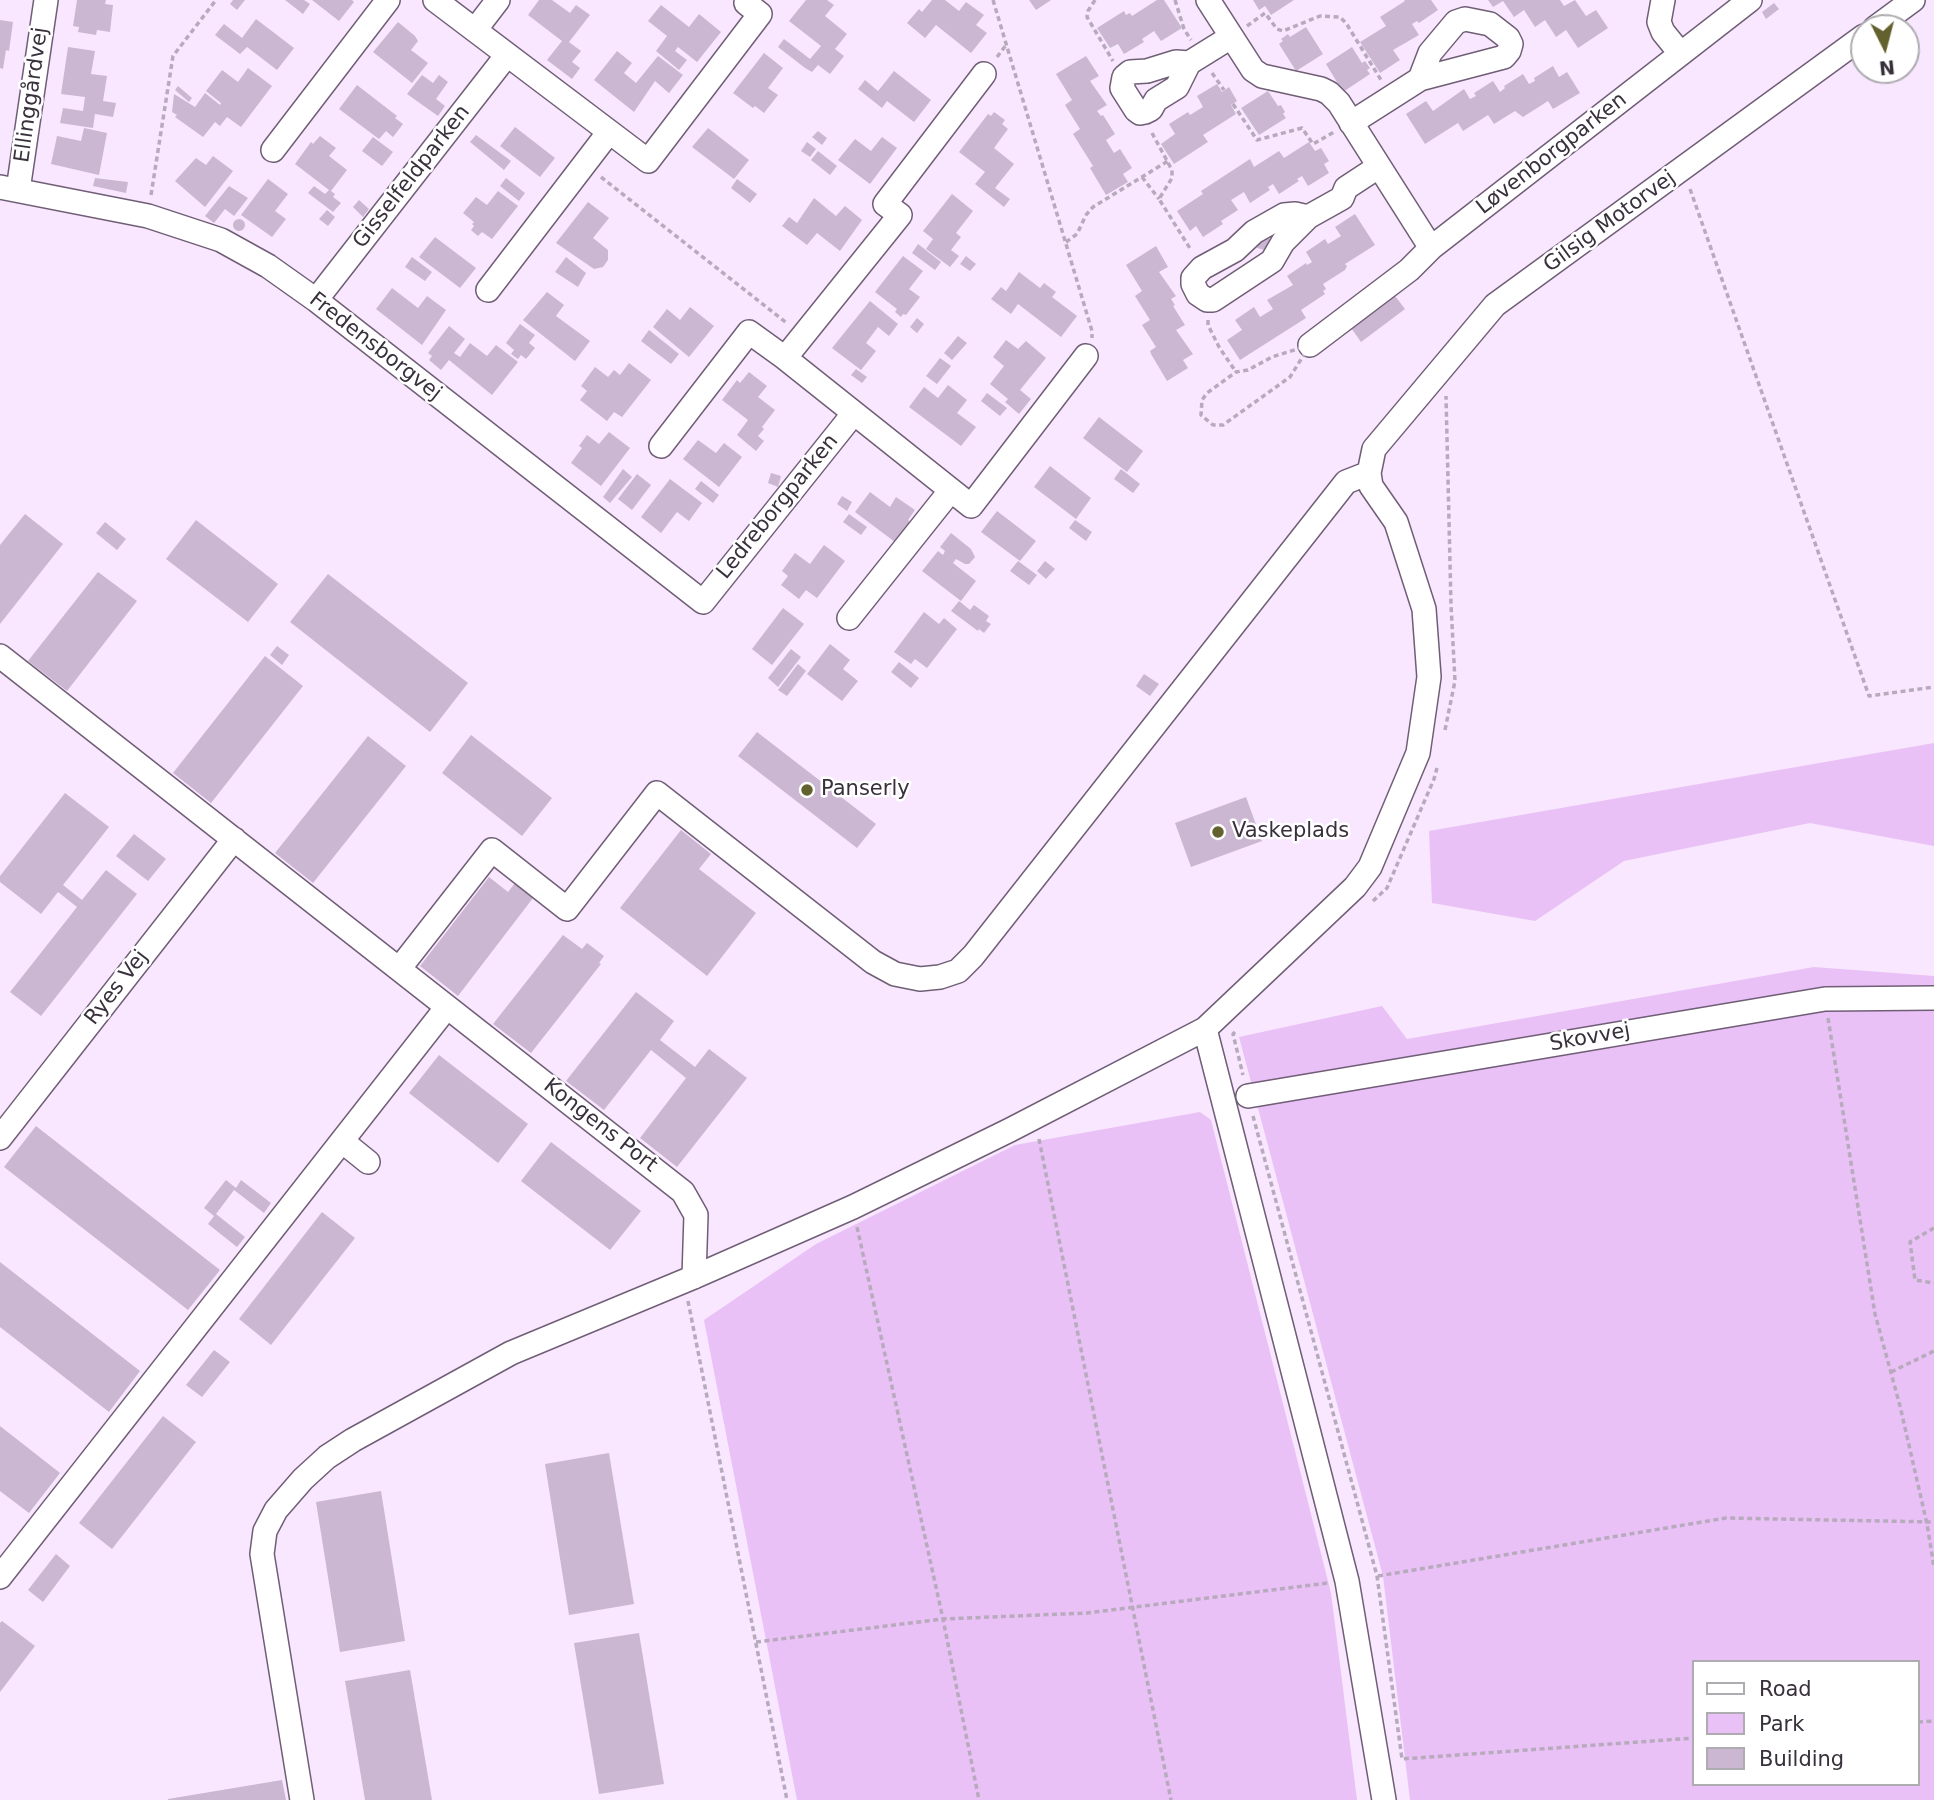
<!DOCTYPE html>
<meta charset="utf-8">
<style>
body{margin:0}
#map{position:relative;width:1934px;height:1800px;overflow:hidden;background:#f8e7fe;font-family:"DejaVu Sans",sans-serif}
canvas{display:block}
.legend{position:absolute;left:1692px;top:1660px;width:228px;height:126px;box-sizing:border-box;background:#fff;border:2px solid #afacb1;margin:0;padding:9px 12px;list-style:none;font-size:21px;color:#38303b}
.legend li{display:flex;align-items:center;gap:14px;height:35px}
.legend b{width:35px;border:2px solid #afacb1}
.north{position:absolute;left:1850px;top:14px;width:70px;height:70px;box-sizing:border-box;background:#fff;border:2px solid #afacb1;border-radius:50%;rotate:174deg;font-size:19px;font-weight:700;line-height:28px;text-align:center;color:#38303b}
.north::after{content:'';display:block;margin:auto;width:24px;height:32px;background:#63622f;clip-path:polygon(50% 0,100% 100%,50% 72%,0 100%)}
</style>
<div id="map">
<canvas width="1934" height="1800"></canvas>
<ul class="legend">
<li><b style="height:9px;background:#fff"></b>Road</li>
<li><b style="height:19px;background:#e9c1f6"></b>Park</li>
<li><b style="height:19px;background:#cbb7d1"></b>Building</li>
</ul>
<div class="north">N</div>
</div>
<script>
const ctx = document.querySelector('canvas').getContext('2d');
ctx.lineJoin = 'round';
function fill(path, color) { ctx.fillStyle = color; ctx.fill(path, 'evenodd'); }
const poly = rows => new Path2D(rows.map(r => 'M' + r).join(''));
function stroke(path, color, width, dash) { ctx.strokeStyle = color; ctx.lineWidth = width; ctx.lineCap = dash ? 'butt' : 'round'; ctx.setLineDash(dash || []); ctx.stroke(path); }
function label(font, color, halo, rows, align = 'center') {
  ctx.font = font + ' "DejaVu Sans",sans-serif'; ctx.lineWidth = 5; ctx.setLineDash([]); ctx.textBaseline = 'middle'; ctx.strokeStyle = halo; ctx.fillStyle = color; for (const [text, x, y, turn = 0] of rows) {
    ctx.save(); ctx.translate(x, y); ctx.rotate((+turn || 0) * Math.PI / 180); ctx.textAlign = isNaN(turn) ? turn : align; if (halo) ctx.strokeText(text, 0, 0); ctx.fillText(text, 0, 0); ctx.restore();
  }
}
fill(poly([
 [1934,743,1934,846,1810,823,1624,861,1535,921,1432,903,1429,831],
 [1814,967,1934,976,1934,1800,1410,1800,1383,1576,1239,1037,1382,1006,1407,1039],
 [1694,1662,1918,1662,1918,1784,1694,1784],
 [1200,1112,1211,1120,1331,1593,1357,1800,797,1800,704,1320,816,1244,1015,1145]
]), '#e9c1f6');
fill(poly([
 [77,0,106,0,105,4,113,5,110,32,97,30,96,35,78,32,79,27,73,26],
 [233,0,245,0,237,10,230,4],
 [285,0,304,0,310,4,303,14],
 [312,0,352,0,354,2,339,21],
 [539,0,552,0,570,13,576,5,590,15,569,42,581,51,572,62,580,68,572,79,547,60,562,41,528,15],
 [806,0,827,0,834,5,825,16,847,34,835,49,844,56,830,74,818,65,812,72,805,68,778,47,784,39,810,59,821,46,789,21],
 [932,0,945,0,959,11,966,2,984,15,976,25,987,33,971,53,936,25,925,38,907,23,919,9,922,12],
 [1029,0,1051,0,1036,10],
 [1157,0,1164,0,1182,28,1161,41,1154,31,1142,39,1144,42,1124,54,1118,44,1110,48,1097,28,1124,11,1126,15,1130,13,1132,16],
 [1253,0,1294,0,1271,15,1265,6,1259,10],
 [1404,0,1431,0,1438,10,1419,23,1417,21,1412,24,1419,35,1393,50,1400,60,1380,73,1360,42,1386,26,1380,17,1405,1],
 [1488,0,1560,0,1564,6,1575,0,1586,16,1596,10,1608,28,1578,48,1566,30,1556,37,1545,20,1535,27,1524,10,1514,17,1503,1,1493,7],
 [1774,3,1779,9,1766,19,1762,12],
 [661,5,689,27,699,14,721,32,697,62,678,47,675,51,687,60,679,70,656,51,667,36,648,21],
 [256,19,294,48,277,70,247,47,240,54,215,35,224,24,242,38],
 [0,20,13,22,9,51,6,50,3,69,0,68],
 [398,22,415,36,418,41,411,50,428,63,412,83,373,52],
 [1306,27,1323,54,1296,71,1279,44,1283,41,1281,39,1288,34,1290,37],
 [68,47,95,51,91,74,107,76,103,101,116,103,113,117,95,114,93,128,60,123,63,108,83,111,85,97,61,94],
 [1352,47,1362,63,1365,61,1370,68,1367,70,1370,74,1343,92,1326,64],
 [617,51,632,63,624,73,636,83,658,56,683,75,669,93,655,81,634,112,594,80],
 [764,53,783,68,768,88,778,95,764,113,755,106,753,108,733,93],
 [1086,56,1099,76,1090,81,1107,105,1097,111,1101,116,1103,115,1115,134,1106,140,1114,153,1120,149,1132,168,1123,174,1128,182,1106,195,1090,168,1093,166,1073,134,1080,129,1065,105,1072,100,1056,74],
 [1553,66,1559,77,1567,72,1580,93,1553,109,1548,101,1523,117,1515,111,1494,124,1488,115,1463,131,1458,123,1425,144,1406,114,1426,101,1433,111,1464,89,1470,99,1476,96,1474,93,1493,81,1500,92,1505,88,1504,86,1523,74,1529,84,1535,81,1534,78],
 [248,68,272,86,241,127,227,117,220,126,215,122,203,137,175,117,177,115,172,112,174,94,195,107,205,93,220,105,221,103,206,91,222,70,238,82],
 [894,71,931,100,914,122,887,101,882,108,858,89,865,80,878,91],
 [422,75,433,83,439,75,448,82,436,99,445,106,438,116,407,94],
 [1217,84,1222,92,1229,87,1237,101,1231,105,1236,114,1203,135,1208,142,1174,164,1161,144,1175,134,1169,124,1188,112,1190,115,1203,107,1197,96],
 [357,85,397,116,395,118,403,124,393,137,386,131,379,139,339,109],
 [178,86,192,98,189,102,175,90],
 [1268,91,1278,106,1281,105,1285,112,1283,114,1286,118,1259,135,1241,108],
 [994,112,1005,120,1002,124,1008,129,994,148,1014,164,995,188,1010,199,1004,207,975,184,985,172,959,152,988,114,991,116],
 [515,127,555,158,540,177,500,146],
 [84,128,107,133,99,175,51,164,57,136,81,141],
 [708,128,749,160,734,179,692,147],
 [818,131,827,138,822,145,812,137],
 [476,135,511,161,504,170,470,142],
 [320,136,336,148,329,156,347,170,331,191,335,194,333,197,341,203,333,212,308,193,314,186,325,194,329,190,295,164,311,142,313,144],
 [373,137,393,152,382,166,362,151],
 [882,137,897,148,870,184,838,160,855,139,871,151],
 [807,142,816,149,810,157,801,151],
 [1309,142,1315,151,1321,148,1329,161,1324,164,1329,173,1308,186,1302,176,1297,179,1299,181,1279,194,1273,184,1268,187,1270,190,1250,203,1244,192,1231,200,1238,210,1221,221,1223,224,1203,237,1196,226,1190,231,1177,211,1203,194,1201,191,1250,159,1254,167,1279,151,1284,158],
 [818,151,837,166,830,175,811,160],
 [213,156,233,171,205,207,175,181,196,158,206,165],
 [95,178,128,182,126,193,93,186],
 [506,178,525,193,519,201,500,186],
 [268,179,288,194,275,211,286,219,272,237,241,215],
 [737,179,757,194,750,203,731,188],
 [229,186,248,198,234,216,225,209,214,223,205,216],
 [498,191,518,206,492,239,482,232,478,236,471,230,474,226,472,224,474,222,463,213,476,197,487,205],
 [952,194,973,211,956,233,961,237,951,250,959,256,950,267,926,249,933,239,923,231],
 [814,198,836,216,845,206,862,220,840,251,817,233,807,245,782,226,789,217,797,223],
 [359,200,369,209,363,217,353,207],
 [588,202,609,218,593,238,608,250,608,260,603,267,594,269,556,243],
 [327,210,335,217,328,226,319,219],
 [1355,214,1375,245,1345,264,1347,266,1345,270,1323,284,1326,289,1323,291,1325,294,1301,310,1306,318,1240,360,1227,340,1242,330,1235,320,1254,307,1260,317,1273,309,1267,300,1293,285,1287,276,1306,263,1307,265,1312,262,1306,252,1325,239,1328,244,1341,236,1335,227],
 '233 225a6 6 0 1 1 12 0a6 6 0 1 1-12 0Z',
 [435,237,476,268,460,288,419,257],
 [1260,237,1271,239,1269,251,1257,248],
 [918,244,941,262,935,270,912,253],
 [1156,246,1168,267,1159,272,1176,296,1171,299,1175,305,1173,306,1185,325,1176,330,1193,354,1183,360,1188,368,1167,381,1151,354,1150,351,1156,347,1142,325,1150,320,1135,296,1142,291,1126,265],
 [903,256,923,271,909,289,920,297,906,315,903,314,901,317,895,312,897,309,875,292],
 [966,256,976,264,970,271,960,264],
 [412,257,432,272,425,281,405,267],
 [566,257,586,273,578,287,555,272],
 [1019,272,1040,288,1044,283,1056,292,1052,297,1077,316,1061,337,1018,304,1011,314,991,299,1001,287,1006,291],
 [392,288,418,308,427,296,446,310,422,345,376,309],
 [547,292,564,305,556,316,590,341,575,361,523,320],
 [1392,292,1405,309,1361,342,1349,325],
 [870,301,898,324,889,336,878,327,866,343,876,351,861,370,832,348],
 [690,307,714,326,689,357,653,327,667,309,680,320],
 [917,318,924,324,917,333,910,327],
 [520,324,535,335,529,343,535,348,526,359,521,355,518,359,511,354,514,350,506,343],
 [449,326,465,339,454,353,460,357,470,343,487,356,496,345,518,362,492,395,449,360,441,370,429,360,432,356,428,353],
 [649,330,679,354,671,364,641,341],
 [958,336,967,343,952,360,944,353],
 [1006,340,1018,349,1026,341,1046,358,1020,390,1031,399,1019,414,1005,402,1008,399,990,384,1004,366,993,357],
 [940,358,951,366,937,384,926,376],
 [629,363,651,380,622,417,614,412,607,421,580,400,587,391,581,386,595,367,608,377,614,370,620,375],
 [856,369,867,377,862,383,851,375],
 [749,372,767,386,758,397,775,410,762,427,764,429,758,436,764,441,756,451,737,435,748,420,722,400,737,380,740,383],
 [948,385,967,400,957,413,976,427,961,446,909,407,924,387,938,398],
 [987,393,1007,408,1000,416,981,401],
 [1099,417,1143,451,1127,472,1083,438],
 [609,432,630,448,601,486,571,463,582,448,579,446,587,435,599,444],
 [698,440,716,453,724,443,742,457,719,487,683,459],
 [1050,466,1091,498,1076,519,1034,487],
 [623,469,632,477,610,503,603,497],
 [1121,469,1140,484,1133,493,1114,479],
 [771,473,781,476,778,487,768,483],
 [637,474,651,485,632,510,618,499],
 [670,479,702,503,689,521,677,512,661,533,641,517],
 [701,481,719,495,713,503,695,489],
 [870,492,890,507,896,497,915,510,908,520,910,522,895,542,855,512],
 [842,496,852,502,847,511,837,504],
 [997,511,1036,541,1020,561,981,532],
 [25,514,63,544,0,624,0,545],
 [849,514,867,527,861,535,843,522],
 [196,520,278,584,248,622,166,559],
 [1075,520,1092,532,1086,541,1069,528],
 [105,522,126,539,117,550,96,533],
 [951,533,971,549,975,557,969,564,965,564,956,559,953,563,976,581,961,601,922,571,938,551,943,555,945,551,940,547],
 [824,545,845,561,817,598,806,590,799,599,781,585,788,576,782,571,795,553,810,564],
 [1018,561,1037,575,1029,585,1010,571],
 [1045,561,1055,569,1046,579,1037,571],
 [98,572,137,601,67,691,28,661],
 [328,574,468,683,430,732,290,622],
 [959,601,970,610,974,605,989,616,986,621,991,624,984,633,979,629,978,631,951,611],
 [783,608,804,624,772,665,752,649],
 [924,612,939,624,944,618,957,629,927,668,915,659,911,664,894,652],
 [830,644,850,660,843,669,858,681,842,701,807,674],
 [277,646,289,655,282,665,270,655],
 [791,649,801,657,778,687,768,678],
 [265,656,303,686,211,803,173,773],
 [899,662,919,678,911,688,891,672],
 [798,664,806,671,787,696,778,690],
 [1144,674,1159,684,1150,696,1136,686],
 [757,732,876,824,857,848,738,756],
 [471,735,552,798,522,836,442,773],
 [368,736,406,766,313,883,275,853],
 [65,793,109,827,63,885,82,900,106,870,137,894,41,1016,10,992,77,907,58,892,41,914,0,882,0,876],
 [1246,797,1262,841,1191,867,1175,823],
 [681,830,711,854,699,869,756,913,707,976,620,908],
 [134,834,166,859,148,881,116,856],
 [489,877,508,892,515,883,533,898,458,996,420,966],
 [563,935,582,949,587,943,604,956,599,963,601,964,531,1053,493,1024],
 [636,992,674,1021,660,1040,695,1067,709,1049,747,1078,677,1167,640,1138,686,1078,651,1050,604,1110,566,1081],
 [439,1055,528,1124,498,1163,409,1093],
 [36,1126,220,1270,188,1310,4,1167],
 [551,1142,641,1211,610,1250,521,1181],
 [226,1180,236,1188,241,1180,271,1203,264,1213,234,1190,216,1214,245,1237,237,1247,208,1224,214,1216,204,1208],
 [322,1212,355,1238,271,1345,239,1319],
 [0,1262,140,1371,109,1412,0,1327],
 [214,1350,230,1362,202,1397,186,1385],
 [163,1416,196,1442,112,1549,79,1523],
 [0,1426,60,1473,29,1513,0,1491],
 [609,1453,634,1604,569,1615,545,1464],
 [381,1491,405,1641,340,1652,316,1502],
 [56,1554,70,1566,43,1602,28,1590],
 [2,1621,35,1646,0,1692,0,1623],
 [639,1633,664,1784,599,1794,574,1643],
 [410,1670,432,1800,365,1800,345,1681],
 [282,1780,286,1800,168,1800,168,1799]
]), '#cbb7d1');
const minor = poly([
 [435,0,648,161,760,14,746,3,748,0],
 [1208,0,1253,70,1262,76,1321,89,1329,93,1339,103,1431,248,1750,0],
 [1663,0,1659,22,1663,32,1680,53],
 [1875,28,1913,0],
 [475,30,498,0],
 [1189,63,1177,87,1156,100,1151,109,1145,112,1140,113,1136,110,1122,88,1124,77,1130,72,1147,71,1176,62,1189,63,1231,37],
 [984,74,885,204,900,215,785,358,971,506,1086,356],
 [1351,123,1420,79,1430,53,1456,22,1465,19,1490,24,1508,38,1511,44,1509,51,1504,57,1420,79],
 [273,150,388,0],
 [0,187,148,216,221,240,268,266,316,300,703,602,854,413],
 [18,190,46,0],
 [1308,217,1283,242,1272,261,1213,300,1207,300,1198,294,1193,284,1193,278,1202,268,1235,250,1254,232,1284,215,1295,214,1308,217,1342,198,1346,188,1378,167],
 [488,290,609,132],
 [316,300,507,55],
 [1310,345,1409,270,1431,248],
 [661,446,749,332,785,358],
 [849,618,951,490],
 [0,656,683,1192,696,1215,694,1277],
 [399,969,492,850,567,909,657,793,873,962,895,974,920,979,940,977,958,971,973,956,1346,482,1369,473],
 [1205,1029,1347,1581,1384,1800],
 [1248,1096,1825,999,1934,998],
 [0,1138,234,839],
 [342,1141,368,1162],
 [0,1577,447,1007],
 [302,1800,262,1554,265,1531,276,1510,303,1479,327,1457,353,1440,511,1353,694,1277,853,1207,1010,1130,1205,1029,1355,887,1370,867,1418,753,1429,677,1424,609,1396,522,1371,486,1369,473,1374,449,1495,305,1864,36]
]);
stroke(minor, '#705e76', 26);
stroke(poly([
 [993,0,1092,331,1092,338],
 [1095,0,1088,11,1087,17,1113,61],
 [1175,0,1184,29,1191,40],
 [1247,26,1265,13,1277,29,1283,31,1320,16,1340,17,1346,23,1381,80],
 [997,57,1006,45],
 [1212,73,1224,90],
 [1233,104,1257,140,1302,128,1313,144,1334,132],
 [1152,133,1172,170,1172,178,1159,199,1191,250],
 [601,177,788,324],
 [1142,177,1159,199],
 [1690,189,1869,696,1934,687],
 [151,195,173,56,216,0],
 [1066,242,1077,234,1086,215,1093,207,1168,161],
 [1208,320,1208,325,1219,347,1236,372],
 [1310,345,1290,377,1223,425,1213,425,1201,415,1202,400,1207,393,1236,372,1248,370,1272,357,1310,345],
 [1445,730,1455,681,1451,605,1446,396],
 [1373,901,1387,888,1434,779,1437,768],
 [1828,1018,1875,1314,1900,1406,1927,1524,1934,1567],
 [1235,1032,1233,1034,1243,1075],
 [1253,1116,1377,1576,1402,1759,1694,1738],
 [1039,1139,1171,1800],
 [857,1227,943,1619,979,1800],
 [1934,1228,1910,1242,1915,1280,1934,1283],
 [688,1301,787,1800],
 [1891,1372,1934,1351],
 [1378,1576,1726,1518,1934,1522],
 [756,1642,943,1619,1087,1613,1328,1583],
 [1918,1722,1934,1721]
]), '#b8aabd', 3.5, [5, 3.5]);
stroke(minor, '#fff', 23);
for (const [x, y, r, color] of [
 [807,790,7,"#63622f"],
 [1218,832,7,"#63622f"]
]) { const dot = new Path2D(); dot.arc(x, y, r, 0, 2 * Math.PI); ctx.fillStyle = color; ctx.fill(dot); stroke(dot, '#fff', 2.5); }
label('21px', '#38303b', '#fff', [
 ["Ellinggårdvej",32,95,-82],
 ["Løvenborgparken",1552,154,-38],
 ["Gisselfeldparken",412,177,-52],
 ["Gilsig Motorvej",1610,222,-36],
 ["Fredensborgvej",375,347,38],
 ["Ledreborgparken",778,507,-51],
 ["Ryes Vej",117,988,-52],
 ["Skovvej",1590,1038,-10],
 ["Kongens Port",600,1126,38]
]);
label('21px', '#38303b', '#fff', [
 ["Panserly",821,790],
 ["Vaskeplads",1232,832]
], 'left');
</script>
